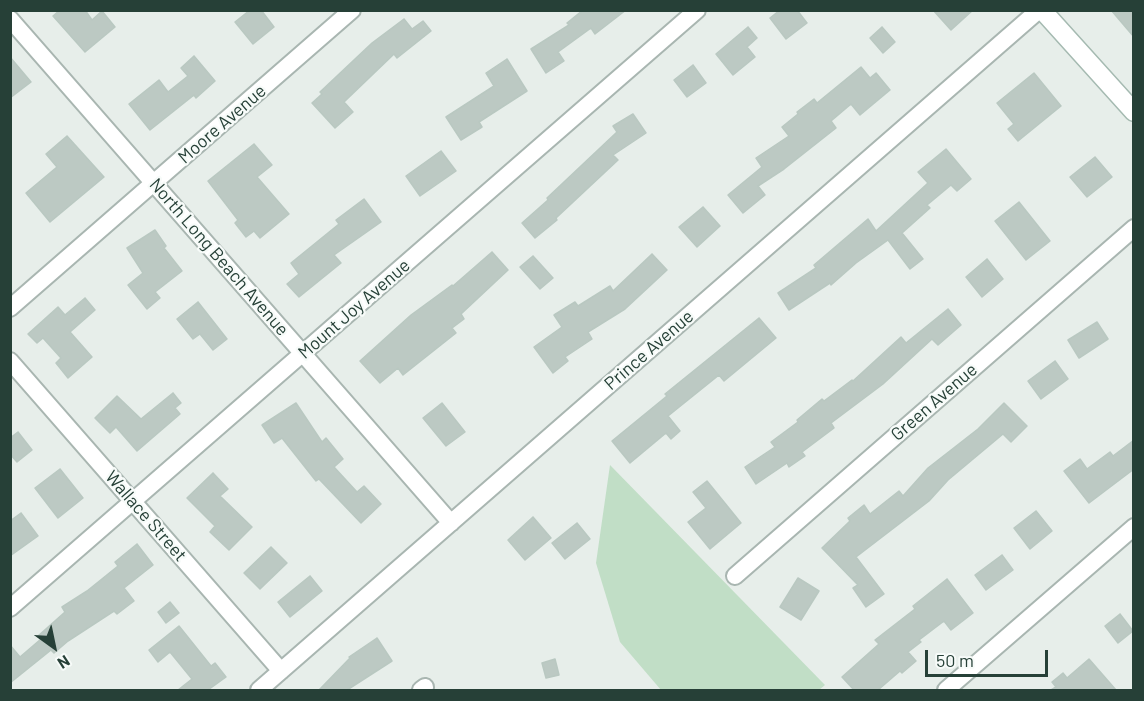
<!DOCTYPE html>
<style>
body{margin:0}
#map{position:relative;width:1144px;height:701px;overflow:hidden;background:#e7eeea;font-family:Barlow,sans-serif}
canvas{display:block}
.frame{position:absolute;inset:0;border:12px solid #264037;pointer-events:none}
.north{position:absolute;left:24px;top:617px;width:60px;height:60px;-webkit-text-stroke:4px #f7fbf9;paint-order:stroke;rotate:147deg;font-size:16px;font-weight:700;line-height:24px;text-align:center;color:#264037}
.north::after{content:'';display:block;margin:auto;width:21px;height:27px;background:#264037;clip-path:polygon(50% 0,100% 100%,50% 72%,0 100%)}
.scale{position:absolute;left:925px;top:650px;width:123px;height:27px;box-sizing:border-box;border:3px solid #264037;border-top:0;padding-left:8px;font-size:18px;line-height:21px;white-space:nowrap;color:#264037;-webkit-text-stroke:4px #f7fbf9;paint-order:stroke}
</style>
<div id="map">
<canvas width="1144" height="701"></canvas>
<div class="frame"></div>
<div class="north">N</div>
<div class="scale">50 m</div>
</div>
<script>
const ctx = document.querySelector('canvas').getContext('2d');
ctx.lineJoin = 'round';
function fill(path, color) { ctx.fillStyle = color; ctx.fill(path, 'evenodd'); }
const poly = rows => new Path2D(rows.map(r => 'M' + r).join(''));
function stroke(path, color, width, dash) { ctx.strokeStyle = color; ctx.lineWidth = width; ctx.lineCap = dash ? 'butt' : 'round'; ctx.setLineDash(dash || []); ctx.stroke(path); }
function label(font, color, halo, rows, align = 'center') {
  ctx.font = font + ' Barlow,sans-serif'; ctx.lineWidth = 4.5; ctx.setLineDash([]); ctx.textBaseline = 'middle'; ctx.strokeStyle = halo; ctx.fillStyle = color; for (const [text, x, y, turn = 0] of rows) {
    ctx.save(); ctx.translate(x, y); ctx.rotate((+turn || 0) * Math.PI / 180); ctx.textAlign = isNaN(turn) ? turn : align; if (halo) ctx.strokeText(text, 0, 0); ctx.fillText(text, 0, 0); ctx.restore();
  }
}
fill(poly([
 [610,465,825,685,819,690,661,690,620,642,596,563]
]), '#c1dec6');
const building = poly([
 [60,10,85,10,92,20,102,11,115,27,85,52,53,16,60,10],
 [250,10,261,10,274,27,253,44,235,22,250,10],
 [583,10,626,10,595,34,591,28,558,52,564,61,546,73,531,49,569,25,567,23,583,10],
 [780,10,797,10,807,23,786,39,770,18,780,10],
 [933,10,973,10,951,30,933,10],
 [1111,10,1134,10,1134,37,1111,10],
 [404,19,412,29,423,21,431,31,397,58,394,54,344,102,353,112,335,128,312,103,322,94,320,92,372,43,404,19],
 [748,27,757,38,747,47,755,57,733,75,716,54,748,27],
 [882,27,895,42,883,53,870,38,882,27],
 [194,56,215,81,196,98,194,95,150,130,129,104,159,80,168,92,188,76,181,68,194,56],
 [10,57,31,82,10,98,10,57],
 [507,59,527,91,479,122,482,127,461,140,446,117,494,86,486,73,507,59],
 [693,65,706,83,687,97,674,80,693,65],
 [861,67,870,78,876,73,890,90,860,115,851,104,831,121,836,128,784,169,758,186,765,195,743,213,728,195,762,167,756,158,789,136,782,127,798,114,797,112,814,99,817,103,861,67],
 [1034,73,1061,106,1018,141,1008,129,1014,124,997,103,1034,73],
 [633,114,646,133,613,155,618,160,556,218,557,220,535,238,522,223,548,200,547,198,617,132,613,126,633,114],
 [67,136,104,177,50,222,26,193,57,167,46,154,67,136],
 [254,144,272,165,257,177,289,214,260,238,254,231,246,237,235,223,238,220,208,181,254,144],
 [946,149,971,179,957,191,951,185,927,205,930,208,902,233,923,259,910,269,888,240,856,263,831,285,830,283,789,310,778,293,816,268,814,265,868,219,876,231,928,183,918,172,946,149],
 [441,151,456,171,420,196,406,176,441,151],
 [1095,157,1112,177,1087,197,1070,177,1095,157],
 [364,199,381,222,334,255,341,263,299,297,287,284,299,274,291,263,339,224,336,220,364,199],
 [1019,202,1050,241,1026,260,995,221,1019,202],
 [703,207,720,226,697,247,679,227,703,207],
 [155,230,166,246,164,248,182,271,155,292,160,298,147,309,128,285,143,273,127,248,155,230],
 [492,252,508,270,461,314,464,319,452,328,456,333,403,375,398,368,380,383,360,361,411,315,452,285,453,286,492,252],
 [652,254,667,270,625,309,588,332,592,339,565,357,568,361,553,373,534,347,562,327,554,315,575,302,578,306,610,286,613,291,652,254],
 [533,256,553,278,540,289,520,267,533,256],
 [987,259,1003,279,982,297,966,277,987,259],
 [85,298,95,310,70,332,92,357,68,378,56,363,61,358,43,338,37,343,28,334,58,307,65,315,85,298],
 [198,302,227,339,213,350,200,334,193,339,177,319,198,302],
 [948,309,961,325,938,345,932,339,883,384,831,423,834,428,802,452,805,456,789,467,787,463,756,484,745,467,775,447,771,442,798,422,797,420,822,399,824,401,852,380,853,381,901,337,906,343,948,309],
 [759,318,776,338,724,381,719,375,668,416,680,431,671,439,666,433,630,463,612,441,667,396,665,394,759,318],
 [1097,322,1108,339,1079,358,1068,340,1097,322],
 [1055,361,1068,379,1041,399,1028,381,1055,361],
 [173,393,181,403,175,408,180,414,137,451,116,427,110,433,95,418,117,396,141,419,173,393],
 [296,403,322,442,326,438,343,459,334,467,357,492,364,486,381,504,361,523,319,479,316,481,282,438,274,443,262,425,296,403],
 [442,403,465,432,446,446,423,418,442,403],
 [1004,403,1027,426,1011,442,1003,434,948,480,929,501,856,557,884,594,866,607,853,588,858,585,822,548,850,521,848,518,864,505,870,514,899,491,903,496,928,468,978,429,1004,403],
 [18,432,32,450,17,462,10,454,10,438,18,432],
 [1134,440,1134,469,1089,503,1064,471,1080,459,1087,469,1110,452,1113,456,1134,440],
 [60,469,83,498,58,518,35,488,60,469],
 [213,473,228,489,220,496,252,527,229,550,210,532,215,526,187,498,213,473],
 [707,481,741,523,710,549,688,522,706,508,693,492,707,481],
 [1036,511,1052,531,1030,549,1014,528,1036,511],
 [21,513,38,536,10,556,10,521,21,513],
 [533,517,551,538,525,560,508,540,533,517],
 [577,523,590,539,565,559,552,543,577,523],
 [137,544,153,565,124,588,134,601,117,614,114,611,68,641,54,653,51,650,10,683,10,645,20,657,41,639,38,636,65,612,62,607,87,591,118,566,115,562,137,544],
 [271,547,287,563,260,589,244,573,271,547],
 [1002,555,1013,570,986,590,975,575,1002,555],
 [310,576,322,591,290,617,278,602,310,576],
 [798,578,819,591,801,620,780,607,798,578],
 [947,579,973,613,951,630,944,621,919,640,921,642,908,652,916,661,902,673,900,671,878,690,854,690,842,677,879,644,875,640,915,609,913,606,947,579],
 [170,602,179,613,166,623,158,612,170,602],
 [1120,614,1133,631,1118,643,1105,626,1120,614],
 [179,626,211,666,215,663,226,677,208,690,178,690,192,679,170,652,158,662,149,650,179,626],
 [377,638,392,661,347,690,319,690,350,658,349,657,377,638],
 [555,659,559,675,546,678,542,663,555,659],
 [1089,659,1116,690,1051,690,1056,687,1052,682,1063,673,1067,678,1089,659]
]);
fill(building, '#bcc9c3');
stroke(building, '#b9c8c1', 1.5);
const street = poly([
 [10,19,451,523],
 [10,308,352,10],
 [10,361,281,671],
 [735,576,1134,228],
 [10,608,697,10],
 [259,690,1039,10],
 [421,690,425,687],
 [946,690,1134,527]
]);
const secondary = poly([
 [1042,10,1134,112]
]);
stroke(street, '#a9b6b1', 20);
stroke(secondary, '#a5bab1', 21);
stroke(street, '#fff', 16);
stroke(secondary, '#fff', 18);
label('18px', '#264037', '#f7fbf9', [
 ["Moore Avenue",222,124,-41],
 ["North Long Beach Avenue",219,257,49],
 ["Mount Joy Avenue",354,309,-41],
 ["Prince Avenue",649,350,-41],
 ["Green Avenue",934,402,-41],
 ["Wallace Street",146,516,49]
]);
</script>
